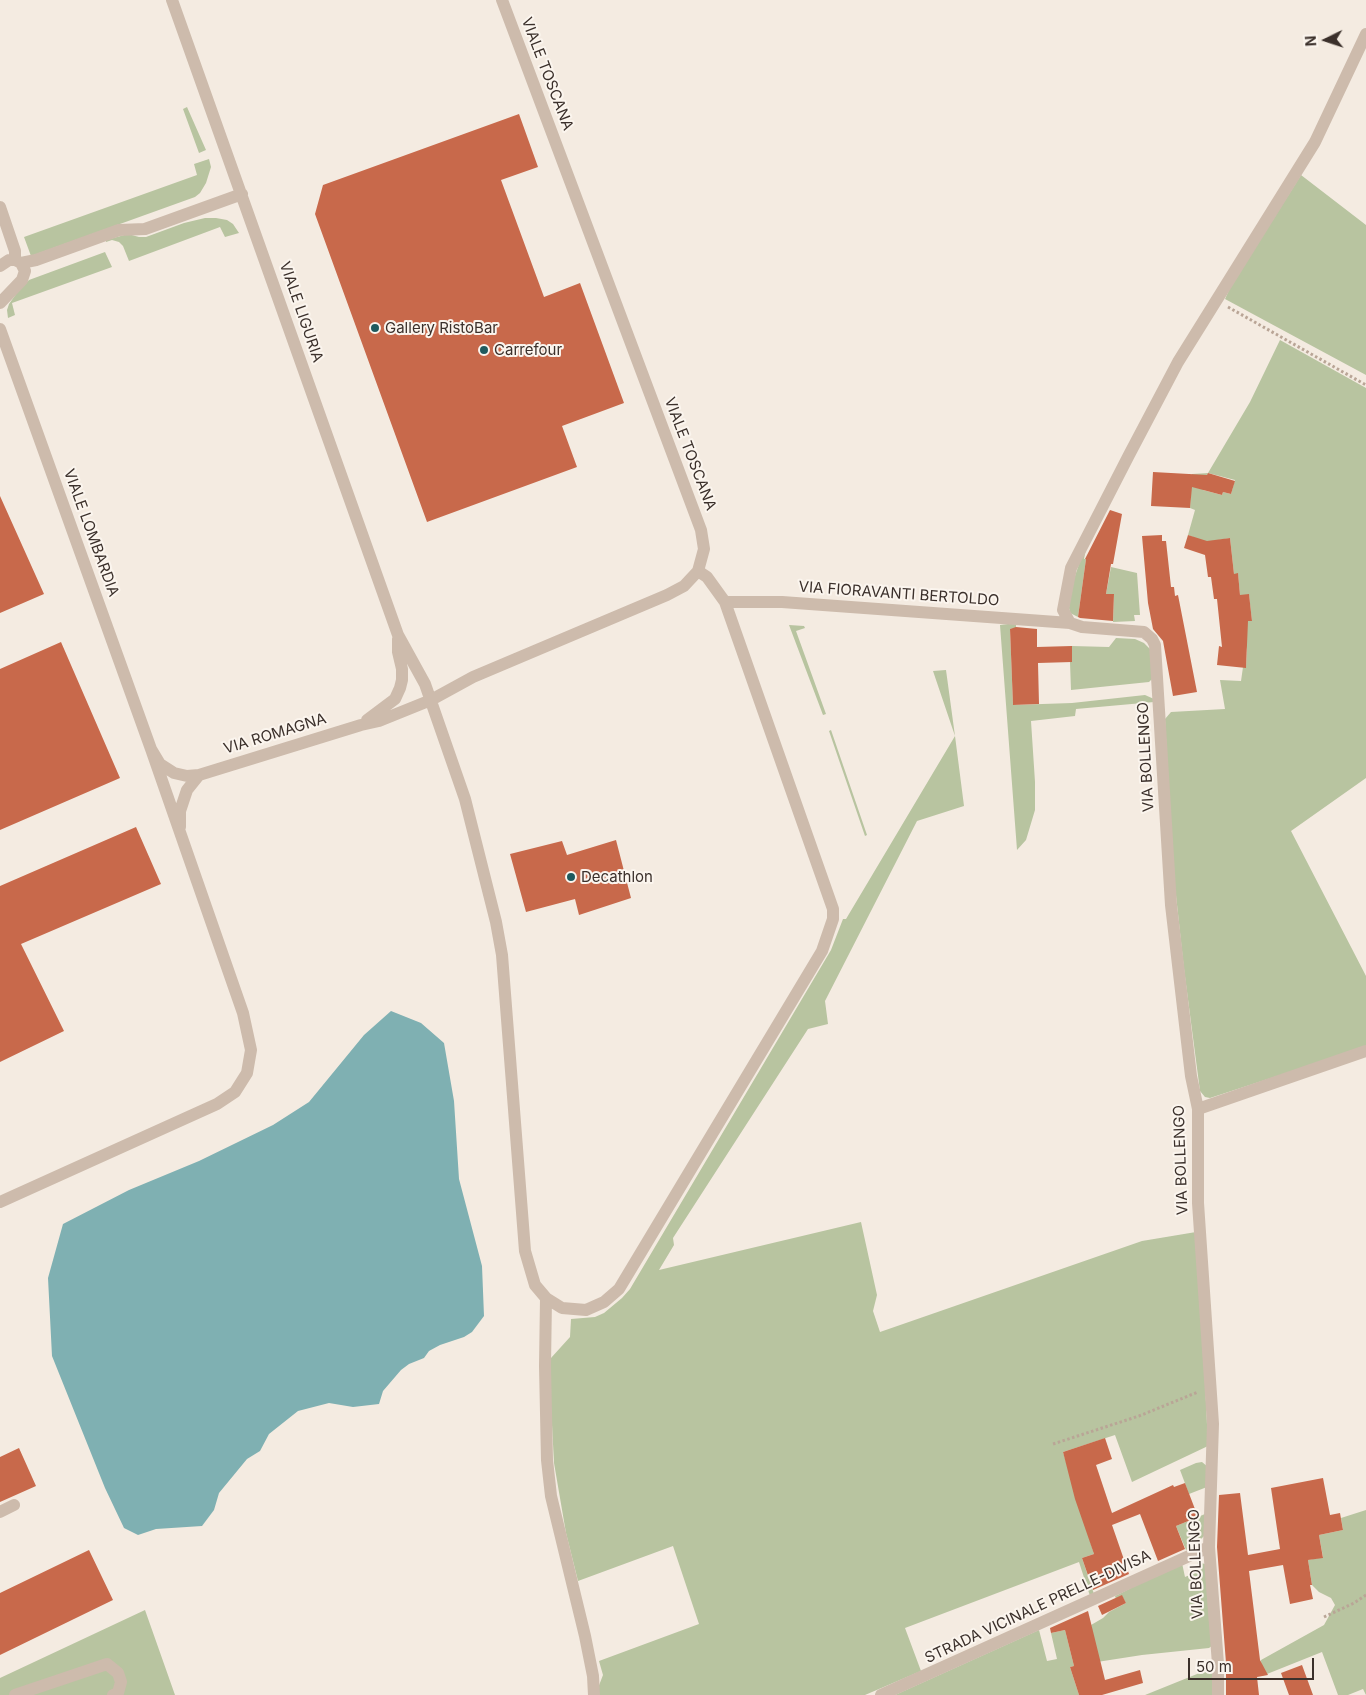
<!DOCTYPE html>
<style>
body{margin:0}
#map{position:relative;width:1366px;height:1695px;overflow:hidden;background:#f4ebe1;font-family:Inter,sans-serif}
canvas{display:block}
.north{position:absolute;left:1301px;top:15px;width:50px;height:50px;-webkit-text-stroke:4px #fbf5ee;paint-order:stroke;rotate:266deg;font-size:14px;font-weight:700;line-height:20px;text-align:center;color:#3b302b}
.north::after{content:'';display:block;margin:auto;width:18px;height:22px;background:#3b302b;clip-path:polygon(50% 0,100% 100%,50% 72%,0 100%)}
.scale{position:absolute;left:1188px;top:1658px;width:126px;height:22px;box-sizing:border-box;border:2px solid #3b302b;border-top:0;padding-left:6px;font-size:15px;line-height:18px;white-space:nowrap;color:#3b302b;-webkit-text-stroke:4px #fbf5ee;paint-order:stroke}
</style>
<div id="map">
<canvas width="1366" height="1695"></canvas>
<div class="north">N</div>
<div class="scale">50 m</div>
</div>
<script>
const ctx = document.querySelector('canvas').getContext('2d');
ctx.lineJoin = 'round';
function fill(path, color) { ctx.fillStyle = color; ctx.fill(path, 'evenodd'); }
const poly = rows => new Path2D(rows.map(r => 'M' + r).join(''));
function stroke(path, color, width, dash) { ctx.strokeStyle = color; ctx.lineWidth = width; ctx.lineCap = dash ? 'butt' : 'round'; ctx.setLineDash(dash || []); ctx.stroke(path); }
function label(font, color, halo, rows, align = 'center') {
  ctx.font = font + ' Inter,sans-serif'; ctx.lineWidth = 4; ctx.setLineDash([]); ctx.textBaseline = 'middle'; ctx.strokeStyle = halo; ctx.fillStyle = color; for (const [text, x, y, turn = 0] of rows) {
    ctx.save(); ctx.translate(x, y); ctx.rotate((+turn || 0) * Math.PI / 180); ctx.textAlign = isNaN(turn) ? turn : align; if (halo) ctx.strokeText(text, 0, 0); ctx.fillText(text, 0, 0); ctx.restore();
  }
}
fill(poly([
 [187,107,206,150,199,153,183,109],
 [209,159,211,167,206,183,200,193,195,197,31,256,24,237,197,175,194,164],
 [1301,175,1366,225,1366,375,1225,299,1231,286],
 [205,218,216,218,227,220,233,224,239,233,225,237,220,227,129,261,123,246,119,242,112,240,106,242,106,240,128,234,139,237,146,237,184,223],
 [105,252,112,267,12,303,15,315,8,318,7,310,9,304,19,290,29,280],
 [1280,340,1366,388,1366,778,1291,831,1366,976,1366,1047,1210,1098,1205,1097,1200,1091,1184,969,1173,868,1165,719,1171,712,1225,709,1220,680,1241,681,1243,667,1246,667,1247,649,1237,620,1252,621,1249,595,1240,595,1238,574,1234,574,1230,538,1190,545,1193,537,1188,535,1195,510,1190,508,1192,474,1208,473,1250,402],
 [1208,473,1235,480,1231,494,1223,492,1222,495,1203,490],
 [1084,549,1086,549,1084,559,1086,559,1078,617,1070,613,1069,608,1071,588],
 [1111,567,1137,573,1140,615,1134,615,1135,621,1113,622,1114,594,1106,594],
 [1016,623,1016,628,1010,629,1013,705,1072,703,1145,695,1154,699,1154,702,1076,709,1075,716,1031,721,1035,782,1035,810,1026,840,1017,850,1000,625],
 [789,625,804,626,805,628,796,631,826,714,823,715],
 [1116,638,1135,639,1144,643,1150,649,1153,678,1149,682,1071,690,1070,662,1072,662,1072,646,1109,647],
 [946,670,955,736,964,806,917,821,825,1001,828,1024,808,1029,673,1238,674,1245,659,1270,861,1222,877,1295,873,1311,880,1332,1142,1241,1196,1232,1200,1271,1208,1446,1132,1482,1115,1435,1063,1452,1094,1554,1082,1558,1094,1594,1090,1596,1079,1562,905,1628,921,1671,865,1695,599,1695,598,1688,603,1675,599,1661,699,1624,673,1546,578,1581,566,1533,554,1463,549,1368,551,1358,570,1337,571,1319,595,1317,604,1313,622,1298,630,1289,831,950,843,919,846,919,955,736,933,671],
 [831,730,867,835,865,836,829,731],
 [1202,1462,1208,1467,1207,1487,1189,1494,1180,1470,1196,1463],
 [1366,1510,1366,1695,1363,1689,1348,1695,1338,1695,1322,1652,1262,1676,1261,1660,1324,1625,1335,1605,1331,1598,1319,1592,1312,1585,1308,1560,1323,1557,1319,1535,1343,1530,1341,1518],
 [1205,1514,1204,1536,1197,1543,1186,1550,1176,1526],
 [1197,1562,1205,1564,1213,1645,1209,1648,1142,1655,1097,1662,1091,1625,1103,1618,1109,1612,1126,1603,1122,1596,1116,1599,1115,1596,1182,1563,1185,1577,1199,1571],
 [145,1610,175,1695,0,1695,0,1678],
 [1039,1630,1047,1661,1057,1659,1051,1633,1065,1630,1074,1666,1070,1667,1079,1695,895,1695],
 [1202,1672,1213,1672,1214,1695,1145,1695]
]), '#b8c4a0');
fill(poly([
 [391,1011,421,1023,444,1043,454,1101,459,1179,482,1266,484,1316,472,1332,464,1337,440,1345,429,1351,424,1358,409,1364,401,1370,383,1391,379,1404,353,1407,329,1403,298,1411,269,1434,260,1451,247,1459,219,1493,214,1510,202,1526,156,1529,138,1535,124,1528,105,1488,52,1356,48,1278,63,1224,129,1190,199,1161,273,1125,309,1102,364,1035]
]), '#7fb0b2');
fill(poly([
 [519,114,538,167,501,180,544,297,580,283,624,403,562,426,577,467,427,522,315,214,323,185],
 [1153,472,1207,475,1208,473,1235,481,1231,494,1223,492,1222,495,1192,487,1190,508,1151,506],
 [0,496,44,594,0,613],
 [1110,510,1122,514,1113,564,1111,564,1106,594,1114,594,1113,621,1080,618,1078,617,1086,559,1085,559],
 [1162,535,1162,541,1166,541,1171,587,1174,587,1175,596,1178,595,1197,692,1173,696,1163,641,1153,629,1148,603,1142,536],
 [1188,535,1207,541,1230,538,1234,574,1238,573,1240,595,1249,594,1252,621,1248,621,1246,668,1217,665,1219,646,1222,647,1217,599,1214,599,1211,577,1208,577,1205,555,1184,548],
 [1016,627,1037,629,1037,647,1072,646,1072,662,1038,663,1039,704,1013,705,1010,629],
 [61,642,120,778,0,830,0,669],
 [136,827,161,884,21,944,64,1031,0,1062,0,886],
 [616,840,631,898,579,915,575,899,526,912,510,854,562,841,567,855],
 [1105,1438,1112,1459,1096,1465,1112,1513,1173,1485,1174,1487,1185,1483,1198,1517,1176,1526,1185,1549,1158,1561,1140,1514,1112,1525,1129,1574,1093,1590,1082,1558,1094,1554,1075,1499,1063,1452],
 [19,1448,36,1486,0,1502,0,1457],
 [1323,1478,1330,1515,1340,1513,1343,1530,1319,1535,1323,1558,1308,1560,1312,1585,1310,1585,1313,1599,1290,1604,1283,1565,1249,1571,1260,1660,1268,1675,1257,1677,1259,1695,1226,1695,1226,1663,1217,1547,1219,1495,1240,1493,1248,1555,1280,1549,1271,1488],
 [89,1550,113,1600,0,1655,0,1593],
 [1122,1595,1126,1603,1102,1615,1098,1606],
 [1088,1611,1105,1680,1140,1670,1143,1683,1102,1695,1079,1695,1070,1667,1074,1666,1065,1630,1051,1633,1050,1628],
 [1302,1665,1313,1695,1289,1695,1281,1673]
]), '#c8694b');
stroke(poly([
 [1228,307,1366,385],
 [1053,1444,1139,1416,1198,1392],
 [1324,1617,1354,1603,1366,1595]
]), '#b9a596', 3, [2.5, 2.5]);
stroke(poly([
 [172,0,398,635,425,684,465,799,496,922,502,955,525,1251,535,1285,546,1298,545,1366,547,1460,551,1496,585,1636,593,1676,594,1695],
 [0,207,15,251,15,260],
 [21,263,36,260,119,230,145,229,242,194],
 [0,266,9,260,15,260,21,263,25,271,22,280,0,303],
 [0,329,151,749,243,1013,251,1050,247,1073,235,1092,217,1104,0,1202],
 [725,602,782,602,1070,623],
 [367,720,395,699,400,688,402,680,402,669,398,652,398,639],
 [151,749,160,764,174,773,187,776,199,775,361,725,379,721,431,700,473,677,667,595,684,586,698,571,704,549,701,530,502,0],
 [180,827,180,811,187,790,199,775],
 [1198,1109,1366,1051],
 [546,1298,562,1308,586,1310,604,1302,619,1289,822,951,833,919,833,909,725,602,707,577,698,571],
 [0,1512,14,1505],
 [15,1695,107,1664,118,1673,121,1682,118,1693,113,1695],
 [881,1695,1209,1547],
 [1218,1695,1218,1664,1209,1547,1213,1424,1198,1203,1198,1109,1191,1076,1171,905,1155,645,1152,639,1144,632,1082,627,1070,623,1063,610,1071,568,1129,455,1178,362,1315,142,1366,34]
]), '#cdbbac', 12);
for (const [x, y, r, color] of [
 [375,328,5,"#1f5a5e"],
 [484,350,5,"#1f5a5e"],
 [571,877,5,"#1f5a5e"]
]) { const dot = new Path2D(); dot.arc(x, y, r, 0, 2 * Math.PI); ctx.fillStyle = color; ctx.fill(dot); stroke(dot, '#fbf5ee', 2); }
label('15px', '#3b302b', '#fbf5ee', [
 ["VIALE TOSCANA",547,74,69],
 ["VIALE LIGURIA",301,312,71],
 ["VIALE TOSCANA",690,454,69],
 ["VIALE LOMBARDIA",91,533,70],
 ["VIA FIORAVANTI BERTOLDO",899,594,4],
 ["VIA ROMAGNA",275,734,-17],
 ["VIA BOLLENGO",1146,757,-93],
 ["VIA BOLLENGO",1181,1160,-92],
 ["VIA BOLLENGO",1196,1564,-92],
 ["STRADA VICINALE PRELLE-DIVISA",1038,1607,-25]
]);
label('15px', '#3b302b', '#fbf5ee', [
 ["Gallery RistoBar",385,328],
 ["Carrefour",494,350],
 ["Decathlon",581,877]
], 'left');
</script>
